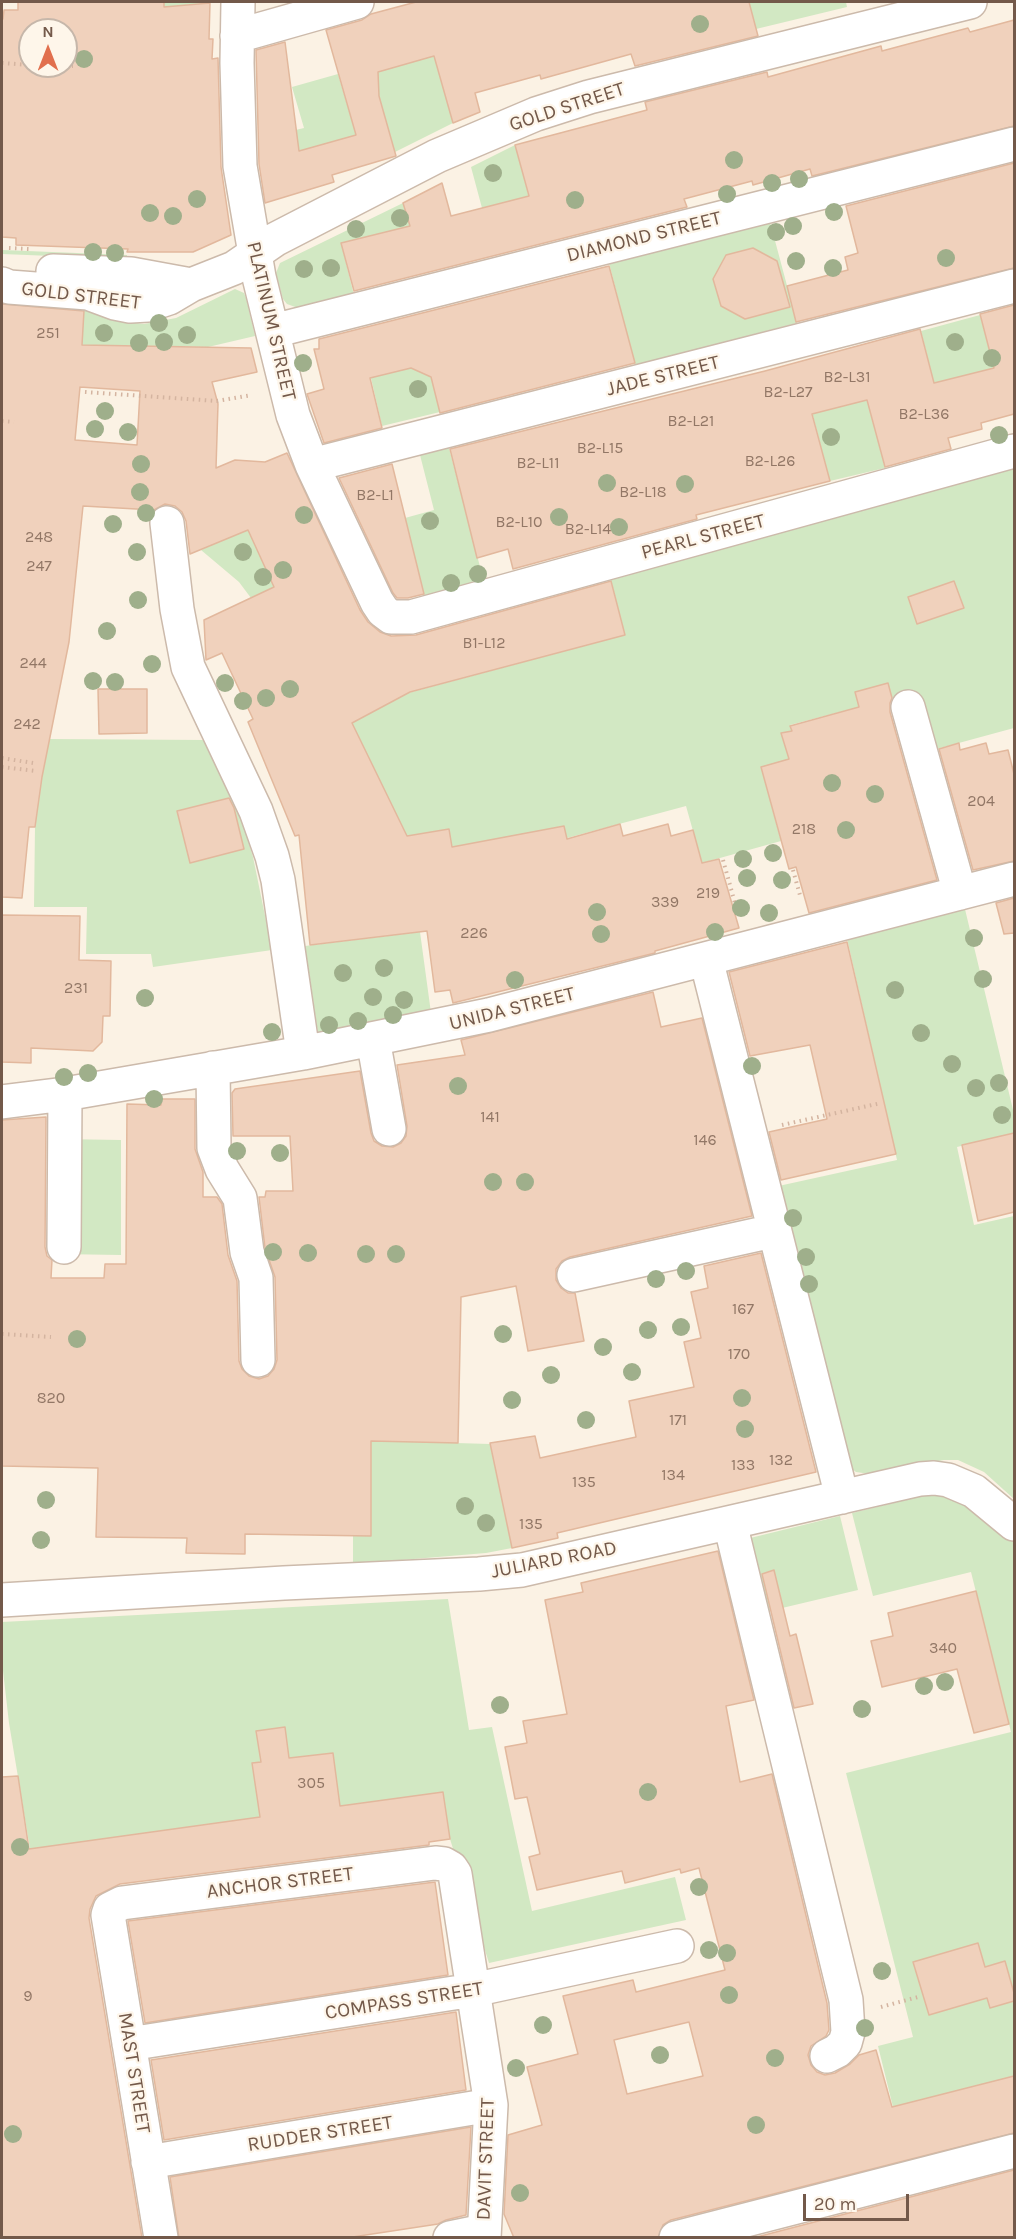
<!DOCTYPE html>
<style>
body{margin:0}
#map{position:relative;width:1016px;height:2239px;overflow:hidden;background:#fbf2e4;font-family:Karla,sans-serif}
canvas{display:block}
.frame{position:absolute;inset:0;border:3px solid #73594a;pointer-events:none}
.north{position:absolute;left:18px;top:18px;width:60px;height:60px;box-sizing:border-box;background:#fef6ea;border:2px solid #c6b7aa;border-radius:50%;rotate:0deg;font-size:16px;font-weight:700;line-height:24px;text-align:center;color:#73594a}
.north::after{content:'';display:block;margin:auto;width:21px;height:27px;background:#e16f4d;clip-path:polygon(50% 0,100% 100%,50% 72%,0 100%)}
.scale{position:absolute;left:803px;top:2194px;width:106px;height:27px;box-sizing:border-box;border:3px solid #73594a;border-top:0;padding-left:8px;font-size:18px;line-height:21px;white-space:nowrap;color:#73594a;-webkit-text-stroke:4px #fef6ea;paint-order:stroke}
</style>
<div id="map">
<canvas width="1016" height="2239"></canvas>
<div class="frame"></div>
<div class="north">N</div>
<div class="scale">20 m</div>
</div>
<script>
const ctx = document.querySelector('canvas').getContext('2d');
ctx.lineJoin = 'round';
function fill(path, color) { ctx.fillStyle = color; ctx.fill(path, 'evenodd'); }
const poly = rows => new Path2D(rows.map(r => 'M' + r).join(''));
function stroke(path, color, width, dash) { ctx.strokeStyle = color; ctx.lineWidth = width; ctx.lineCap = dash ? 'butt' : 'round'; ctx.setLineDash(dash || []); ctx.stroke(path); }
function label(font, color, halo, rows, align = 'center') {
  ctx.font = font + ' Karla,sans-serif'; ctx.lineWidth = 4.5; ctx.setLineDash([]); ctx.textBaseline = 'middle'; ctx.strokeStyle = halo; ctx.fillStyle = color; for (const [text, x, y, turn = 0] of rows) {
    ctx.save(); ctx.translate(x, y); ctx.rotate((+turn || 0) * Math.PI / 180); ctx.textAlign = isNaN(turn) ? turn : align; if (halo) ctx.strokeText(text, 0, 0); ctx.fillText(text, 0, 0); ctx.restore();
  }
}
fill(poly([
 [164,2,218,2,164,7],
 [749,2,846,2,847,7,756,29],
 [434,56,453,123,395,152,372,73],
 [338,74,356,135,289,154,283,133,304,128,292,87],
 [515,145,529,197,482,208,471,167],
 [403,203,410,226,341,243,354,295,298,308,287,304,283,299,276,273,280,263],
 [770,222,797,323,635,365,609,263],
 [2,250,127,255,127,259,2,254],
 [235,289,244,293,246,298,255,336,208,347,82,345,84,303,95,314,111,320,144,324,176,318],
 [980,315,994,368,934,383,921,331],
 [826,355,840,407,867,400,885,468,830,481,799,362],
 [427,363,440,412,382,426,371,378],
 [449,448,484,582,424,598,405,518,434,510,420,455],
 [1014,467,1014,728,933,750,916,691,892,698,888,683,855,692,859,707,790,725,792,731,781,733,789,759,761,767,781,841,702,863,686,806,567,838,563,826,501,838,453,850,407,836,351,721,408,693,625,635,611,580],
 [307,491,321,519,275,540,294,578,251,598,239,582,201,550,265,521,260,511],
 [49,739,206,740,230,791,243,824,253,857,272,950,153,967,151,954,86,954,87,907,34,907,35,827,41,780],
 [964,905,1014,1114,1014,1133,957,1147,974,1225,1014,1216,1014,1499,984,1472,958,1460,944,1460,870,1474,856,1472,847,1465,774,1187,897,1160,846,934],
 [420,932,431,1013,318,1033,305,946],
 [60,1139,121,1140,121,1255,58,1254],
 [353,1440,490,1444,512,1548,486,1553,353,1564],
 [931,1494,942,1494,964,1504,1014,1543,1014,2076,893,2107,878,2046,913,2037,846,1773,1011,1732,971,1572,873,1596,852,1513],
 [840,1516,858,1590,761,1613,742,1540],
 [448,1599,469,1730,492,1727,532,1911,675,1877,686,1920,489,1963,450,1839,443,1792,340,1806,332,1753,253,1763,260,1817,30,1849,9,1723,2,1662,2,1622]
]), '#d2e8c3');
const building = poly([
 [18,2,164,2,164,7,210,3,209,39,213,39,212,59,218,58,221,167,231,235,193,252,127,252,128,249,16,245,16,238,2,237,2,19,3,19,4,10,18,10,18,2],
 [30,30,66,30,66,66,30,66,30,30],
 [416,2,749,2,758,36,635,66,631,54,541,79,540,75,475,93,480,112,453,123,434,56,378,72,379,96,396,156,332,175,334,182,265,203,259,164,256,50,285,42,299,151,356,135,326,30,362,20,371,14,416,2],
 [1014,20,1014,126,812,176,810,169,753,185,752,181,684,199,687,207,354,291,341,243,410,226,403,203,442,183,451,216,529,196,515,145,647,110,645,102,767,72,768,77,881,46,882,51,968,28,970,32,1014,20],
 [1014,163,1014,268,796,322,787,286,848,270,845,257,858,253,846,206,1014,163],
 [753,248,777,261,790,307,745,319,721,306,713,279,726,255,753,248],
 [609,266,635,363,440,413,431,377,411,368,370,378,382,428,324,443,307,394,324,389,314,349,319,349,319,339,609,266],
 [2,304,84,311,82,345,251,348,257,372,212,382,218,404,216,468,235,460,265,462,287,453,360,610,368,622,380,632,391,636,416,635,611,581,625,635,410,692,352,723,407,836,449,829,452,847,564,826,567,839,620,824,623,836,668,824,671,836,693,830,702,863,719,859,739,928,655,951,655,953,453,1003,450,990,435,992,427,931,310,945,299,835,295,836,248,722,253,719,222,653,206,660,204,620,274,587,248,530,190,554,186,521,182,512,175,506,165,504,154,510,83,506,69,642,42,777,35,827,29,827,22,898,2,897,2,304],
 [80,387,140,391,137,445,75,440,80,387],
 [1014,305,1014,414,981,423,982,429,948,438,951,449,885,467,867,400,812,414,830,481,696,515,697,519,513,569,508,549,477,558,450,449,765,371,920,329,934,383,994,368,980,314,1014,305],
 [392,464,424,594,408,598,397,598,393,593,339,478,392,464],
 [954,581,964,608,917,624,908,597,954,581],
 [888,683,892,698,890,703,890,712,937,880,809,913,796,867,789,869,761,767,789,759,781,733,792,731,790,726,859,707,855,692,888,683],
 [98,689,147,689,147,733,99,734,98,689],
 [959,743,960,750,986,743,989,754,1008,750,1014,774,1014,861,973,870,939,749,959,743],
 [229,798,234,808,244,849,190,863,177,811,229,798],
 [1014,898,1014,933,1004,934,996,903,1014,898],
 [2,915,80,916,79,960,111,961,110,1016,103,1016,102,1042,93,1051,31,1048,31,1063,2,1062,2,915],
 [847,942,896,1154,781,1180,769,1132,827,1119,810,1045,750,1056,729,972,847,942],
 [653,992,661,1027,702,1018,752,1216,570,1257,562,1261,556,1269,556,1280,561,1288,568,1293,575,1293,584,1341,528,1351,516,1286,461,1297,458,1443,371,1441,371,1536,245,1534,245,1554,186,1553,187,1538,96,1537,98,1468,2,1466,2,1120,46,1117,45,1247,47,1256,52,1260,51,1278,104,1278,105,1264,126,1264,127,1104,161,1105,161,1099,195,1099,195,1149,203,1172,203,1197,217,1197,222,1204,228,1255,237,1281,239,1361,242,1369,249,1376,259,1379,268,1376,274,1369,277,1360,275,1277,265,1248,259,1197,265,1197,266,1191,293,1191,290,1136,233,1136,232,1093,235,1089,360,1071,371,1133,374,1141,382,1146,393,1147,401,1143,406,1136,407,1126,397,1065,465,1055,461,1040,653,992],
 [1014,1133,1014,1212,978,1221,962,1145,1014,1133],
 [761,1253,816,1472,557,1533,558,1538,512,1548,490,1443,535,1436,540,1458,636,1437,629,1401,694,1387,684,1342,701,1338,691,1292,708,1288,704,1266,761,1253],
 [718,1551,754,1700,726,1706,740,1782,772,1774,827,2003,829,2030,826,2036,811,2046,808,2055,811,2065,817,2072,825,2075,835,2073,850,2064,859,2055,876,2050,892,2107,1014,2076,1014,2133,671,2220,663,2225,658,2238,514,2238,504,2214,508,2135,542,2125,527,2067,578,2054,563,1996,633,1980,636,1992,725,1970,699,1868,681,1873,680,1869,625,1883,622,1871,537,1890,529,1857,540,1854,527,1797,515,1799,505,1747,527,1743,523,1721,567,1714,545,1600,583,1592,581,1583,718,1551],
 [689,2022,703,2076,627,2094,614,2040,689,2022],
 [774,1570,790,1636,796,1634,813,1704,794,1708,762,1574,774,1570],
 [976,1591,1009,1724,974,1733,957,1669,882,1687,871,1641,893,1636,888,1613,976,1591],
 [285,1727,289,1758,333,1753,340,1806,443,1792,450,1839,429,1842,429,1845,120,1884,96,1896,90,1909,89,1918,142,2238,2,2238,2,1777,18,1776,29,1849,260,1817,252,1763,261,1762,256,1731,285,1727],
 [435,1882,448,1975,145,2023,128,1921,435,1882],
 [978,1943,985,1967,1005,1961,1014,1993,1014,2001,990,2008,987,1998,929,2015,913,1962,978,1943],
 [456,2012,466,2090,164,2140,151,2060,456,2012],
 [471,2127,466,2215,446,2220,438,2224,346,2238,179,2238,170,2177,471,2127],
 [1014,2170,1014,2238,753,2238,1014,2170]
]);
fill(building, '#f0d1bc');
stroke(building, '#e2b89d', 1.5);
const minor = poly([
 [238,2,237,63,240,166,259,277,293,415,312,465,377,602,383,611,391,617,411,617,1014,451],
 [237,36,357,2],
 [53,271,131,274,191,285],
 [2,284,9,287,88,293,115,303,130,306,148,305,169,298,191,285,234,268,276,239,437,156,536,114,589,97,970,2],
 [273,331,1014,144],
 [312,465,1014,286],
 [167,523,177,609,188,667,256,811,272,856,278,880,303,1053],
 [908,707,960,893],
 [706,959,842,1497],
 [373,1039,389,1129],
 [213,1068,214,1148,222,1169,240,1198,247,1252,256,1278,258,1360],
 [2,1102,65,1094,303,1053,489,1015,1014,879],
 [64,1247,65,1094],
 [574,1275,773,1231],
 [730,1523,846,2000,848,2032,845,2043,837,2051,827,2056],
 [2,1600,284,1583,479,1574,522,1570,920,1479,934,1478,948,1480,974,1491,1014,1524],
 [129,2044,473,1990,677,1946],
 [148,2162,491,2105],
 [161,2238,108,1915,110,1909,122,1903,435,1863,444,1864,451,1868,455,1874,491,2105,484,2238],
 [450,2238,484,2231],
 [676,2238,1014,2151]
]);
stroke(minor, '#ccbaab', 36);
stroke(poly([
 [2,63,30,65],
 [66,66,73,66],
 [9,248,29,249],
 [85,392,217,401,252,395],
 [2,421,14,422],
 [2,758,33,763],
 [2,767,36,771],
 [723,860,738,914],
 [793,870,801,899],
 [782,1125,881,1103],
 [2,1334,51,1337],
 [881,2007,918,1997]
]), '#d4b4a0', 4, [1.5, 4.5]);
stroke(minor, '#fff', 33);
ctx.fillStyle = '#9faf8b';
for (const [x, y] of [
 [700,24],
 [84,59],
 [734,160],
 [493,173],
 [799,179],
 [772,183],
 [727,194],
 [197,199],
 [575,200],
 [834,212],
 [150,213],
 [173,216],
 [400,218],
 [793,226],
 [356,229],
 [776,232],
 [93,252],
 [115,253],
 [946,258],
 [796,261],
 [331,268],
 [833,268],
 [304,269],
 [159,323],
 [104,333],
 [187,335],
 [164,342],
 [955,342],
 [139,343],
 [992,358],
 [303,363],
 [418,389],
 [105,411],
 [95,429],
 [128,432],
 [999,435],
 [831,437],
 [141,464],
 [607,483],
 [685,484],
 [140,492],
 [146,513],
 [304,515],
 [559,517],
 [430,521],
 [113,524],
 [619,527],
 [137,552],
 [243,552],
 [283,570],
 [478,574],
 [263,577],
 [451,583],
 [138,600],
 [107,631],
 [152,664],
 [93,681],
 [115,682],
 [225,683],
 [290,689],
 [266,698],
 [243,701],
 [832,783],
 [875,794],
 [846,830],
 [773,853],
 [743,859],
 [747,878],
 [782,880],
 [741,908],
 [597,912],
 [769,913],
 [715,932],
 [601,934],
 [974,938],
 [384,968],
 [343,973],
 [983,979],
 [515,980],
 [895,990],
 [373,997],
 [145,998],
 [404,1000],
 [393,1015],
 [358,1021],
 [329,1025],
 [272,1032],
 [921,1033],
 [952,1064],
 [752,1066],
 [88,1073],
 [64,1077],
 [999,1083],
 [458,1086],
 [976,1088],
 [154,1099],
 [1002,1115],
 [237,1151],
 [280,1153],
 [493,1182],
 [525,1182],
 [793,1218],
 [273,1252],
 [308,1253],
 [366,1254],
 [396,1254],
 [806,1257],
 [686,1271],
 [656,1279],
 [809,1284],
 [681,1327],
 [648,1330],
 [503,1334],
 [77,1339],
 [603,1347],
 [632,1372],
 [551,1375],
 [742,1398],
 [512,1400],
 [586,1420],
 [745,1429],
 [46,1500],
 [465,1506],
 [486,1523],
 [41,1540],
 [945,1682],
 [924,1686],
 [500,1705],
 [862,1709],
 [648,1792],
 [20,1847],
 [699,1887],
 [709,1950],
 [727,1953],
 [882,1971],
 [729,1995],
 [543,2025],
 [865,2028],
 [660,2055],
 [775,2058],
 [516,2068],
 [756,2125],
 [13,2134],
 [520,2193]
]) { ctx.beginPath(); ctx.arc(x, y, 9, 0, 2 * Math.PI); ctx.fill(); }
label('16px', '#927766', null, [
 ["251",48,333],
 ["B2-L31",847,377],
 ["B2-L27",788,392],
 ["B2-L36",924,414],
 ["B2-L21",691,421],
 ["B2-L15",600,448],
 ["B2-L26",770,461],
 ["B2-L11",538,463],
 ["B2-L18",643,492],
 ["B2-L1",375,495],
 ["B2-L10",519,522],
 ["B2-L14",588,529],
 ["248",39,537],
 ["247",39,566],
 ["B1-L12",484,643],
 ["244",33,663],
 ["242",27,724],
 ["204",981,801],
 ["218",804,829],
 ["219",708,893],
 ["339",665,902],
 ["226",474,933],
 ["231",76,988],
 ["141",490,1117],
 ["146",705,1140],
 ["167",743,1309],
 ["170",739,1354],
 ["820",51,1398],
 ["171",678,1420],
 ["132",781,1460],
 ["133",743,1465],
 ["134",673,1475],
 ["135",584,1482],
 ["135",531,1524],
 ["340",943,1648],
 ["305",311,1783],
 ["9",28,1996]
]);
label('20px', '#73594a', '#fef6ea', [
 ["GOLD STREET",567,107,-18],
 ["DIAMOND STREET",644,237,-14],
 ["GOLD STREET",81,296,7],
 ["PLATINUM STREET",271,321,77],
 ["JADE STREET",663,376,-14],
 ["PEARL STREET",703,537,-15],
 ["UNIDA STREET",512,1009,-14],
 ["JULIARD ROAD",554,1560,-11],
 ["ANCHOR STREET",280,1883,-7],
 ["COMPASS STREET",404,2001,-9],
 ["MAST STREET",134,2073,81],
 ["RUDDER STREET",320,2134,-9],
 ["DAVIT STREET",486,2159,-88]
]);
</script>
